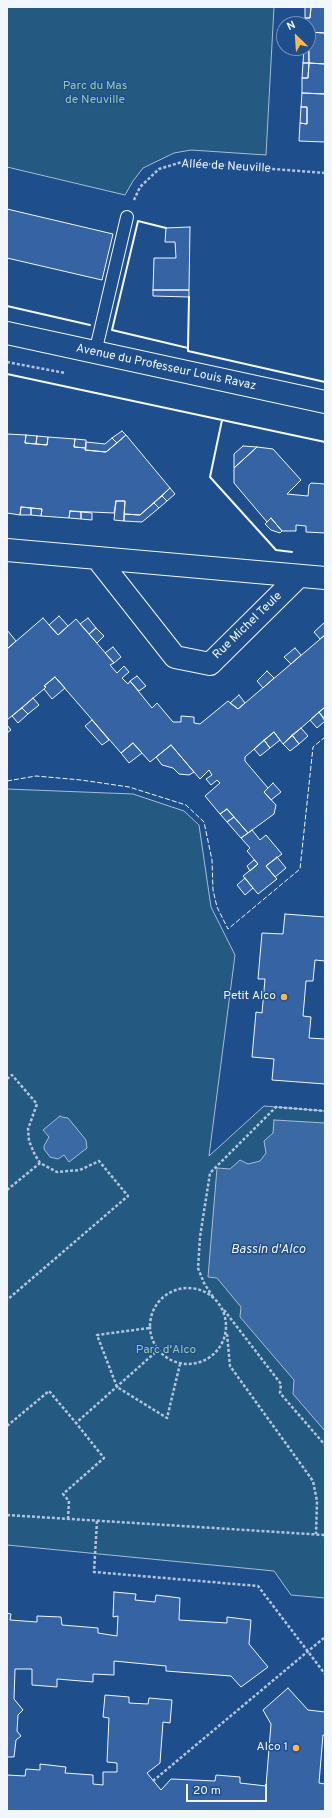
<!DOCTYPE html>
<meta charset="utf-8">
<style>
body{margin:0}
#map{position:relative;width:332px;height:1818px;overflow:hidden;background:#1f4e8c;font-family:Overpass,sans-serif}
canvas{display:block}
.frame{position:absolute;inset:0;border:8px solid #f2f6ff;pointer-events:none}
.north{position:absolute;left:276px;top:16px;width:40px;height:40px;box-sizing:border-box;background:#1f4e8c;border:1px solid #7391ba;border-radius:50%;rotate:335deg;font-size:11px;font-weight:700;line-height:16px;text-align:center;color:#f2f6ff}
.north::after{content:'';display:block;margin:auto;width:14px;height:18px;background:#ffb74d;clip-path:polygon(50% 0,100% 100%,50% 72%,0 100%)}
.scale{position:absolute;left:186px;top:1784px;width:81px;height:18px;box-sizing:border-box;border:2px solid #f2f6ff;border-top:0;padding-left:5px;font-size:12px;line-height:14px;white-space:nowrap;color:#f2f6ff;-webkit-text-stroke:3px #1f4e8c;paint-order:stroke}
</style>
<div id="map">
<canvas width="332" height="1818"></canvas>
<div class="frame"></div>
<div class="north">N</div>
<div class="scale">20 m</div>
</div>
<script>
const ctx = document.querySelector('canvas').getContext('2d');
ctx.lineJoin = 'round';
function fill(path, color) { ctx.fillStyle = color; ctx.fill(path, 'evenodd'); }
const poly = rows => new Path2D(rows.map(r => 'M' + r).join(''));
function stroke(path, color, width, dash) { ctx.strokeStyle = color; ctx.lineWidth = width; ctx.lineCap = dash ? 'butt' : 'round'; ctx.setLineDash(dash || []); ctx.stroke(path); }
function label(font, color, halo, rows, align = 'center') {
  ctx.font = font + ' Overpass,sans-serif'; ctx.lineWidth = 3; ctx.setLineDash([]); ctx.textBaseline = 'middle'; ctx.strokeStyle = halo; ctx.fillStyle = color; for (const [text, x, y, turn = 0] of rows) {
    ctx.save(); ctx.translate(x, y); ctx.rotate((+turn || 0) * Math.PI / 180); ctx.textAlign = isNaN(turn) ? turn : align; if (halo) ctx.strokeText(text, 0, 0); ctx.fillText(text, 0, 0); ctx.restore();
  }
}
const green = poly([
 [7,7,274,7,266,155,191,150,174,153,143,168,133,181,125,195,7,167,7,7],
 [7,789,133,794,184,811,199,825,211,907,235,955,209,1156,264,1106,325,1111,325,1598,291,1595,274,1571,7,1545,7,789]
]);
fill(green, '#245a82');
stroke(green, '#a8bbd7', 1);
const water = poly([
 [60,1116,62,1117,68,1118,86,1140,87,1148,69,1162,64,1155,58,1159,50,1157,44,1149,44,1146,49,1137,43,1130,60,1116],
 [274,1120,325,1123,325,1431,293,1394,294,1380,240,1317,241,1307,217,1278,208,1277,217,1168,230,1169,240,1160,248,1164,260,1161,266,1153,264,1141,273,1133,274,1120]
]);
fill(water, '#3b69a3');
stroke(water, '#a8bbd7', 1);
const building = poly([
 [305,7,311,7,310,18,305,18,305,7],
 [311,7,325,7,325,33,308,32,308,24,305,24,305,18,310,18,311,7],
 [308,32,325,33,325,64,309,63,308,32],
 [308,46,309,46,309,63,303,63,304,48,308,48,308,46],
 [303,63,309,63,308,78,302,78,303,63],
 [309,63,325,64,325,94,302,93,302,78,308,78,309,63],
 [302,93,325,94,325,142,299,141,300,123,307,124,307,107,301,107,302,93],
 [301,107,307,107,307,124,300,123,301,107],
 [7,209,113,234,102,280,7,258,7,209],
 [190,227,189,290,153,290,154,258,176,258,175,242,165,242,166,228,190,227],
 [153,290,189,290,189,297,153,296,153,290],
 [122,431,126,435,117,443,112,438,122,431],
 [7,434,26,435,25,443,47,445,48,437,75,439,74,447,86,448,85,450,106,452,126,435,170,488,140,515,124,514,125,501,116,501,114,513,70,511,69,518,41,516,42,509,21,507,20,515,7,513,7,434],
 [26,435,37,436,36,444,25,443,26,435],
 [37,436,48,437,47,445,36,444,37,436],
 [112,438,117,443,106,452,85,450,86,442,105,444,112,438],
 [75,439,86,440,86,448,74,447,75,439],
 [243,446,257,447,234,468,234,454,243,446],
 [257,447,273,449,301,480,287,494,308,496,309,485,311,483,325,484,325,533,306,532,306,526,296,525,296,531,282,531,271,518,267,522,234,483,234,468,257,447],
 [170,488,175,494,167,501,162,496,170,488],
 [162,496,167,501,159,508,154,503,162,496],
 [116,501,125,501,124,521,114,520,116,501],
 [154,503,159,508,142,522,124,521,124,514,140,515,154,503],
 [21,507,31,508,31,515,20,515,21,507],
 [31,508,42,509,41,516,31,515,31,508],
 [70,511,81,512,81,519,69,518,70,511],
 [81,512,92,513,92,520,81,519,81,512],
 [271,518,282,531,280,533,271,530,265,524,271,518],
 [59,616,68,626,58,635,49,625,59,616],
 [43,618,58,635,76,619,114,663,110,665,117,673,124,666,129,672,122,678,128,684,130,681,152,708,157,703,173,722,181,722,181,716,194,717,194,723,200,724,228,701,238,709,325,635,325,707,283,744,274,732,245,757,245,761,268,788,264,792,276,805,274,814,248,833,227,809,220,814,205,796,220,783,217,780,211,785,206,779,212,775,209,770,200,779,171,745,150,762,133,743,121,753,55,677,44,686,46,687,44,689,7,720,7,649,43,618],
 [88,618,96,628,89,634,80,624,88,618],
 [325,622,325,635,320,639,314,632,325,622],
 [96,628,104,636,97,643,89,634,96,628],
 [7,630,16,641,7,649,7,630],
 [113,647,121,657,114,663,105,653,113,647],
 [295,648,301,655,291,664,284,657,295,648],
 [267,671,274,678,263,688,257,681,267,671],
 [137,676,146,686,139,691,130,681,137,676],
 [55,677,65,688,52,699,44,689,46,687,44,686,55,677],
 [239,695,245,703,238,709,230,703,239,695],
 [33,698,39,705,28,714,22,708,33,698],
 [325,707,325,719,319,712,325,707],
 [22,708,28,714,18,723,12,716,22,708],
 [319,712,325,721,317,728,310,720,319,712],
 [92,720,109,740,102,745,85,726,92,720],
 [7,725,11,730,7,733,7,725],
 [301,728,308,736,299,744,292,735,301,728],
 [274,732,280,740,270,748,264,740,274,732],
 [292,735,299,744,290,751,283,744,292,735],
 [264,740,270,748,260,756,254,749,264,740],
 [133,743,142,753,129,763,121,753,133,743],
 [171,745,194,772,189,775,179,774,173,768,162,765,156,757,171,745],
 [273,783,281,792,271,800,264,792,273,783],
 [227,809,234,817,227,822,220,814,227,809],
 [234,817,248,833,241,838,227,822,234,817],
 [252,830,260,840,266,835,282,854,266,866,277,879,258,894,243,876,258,864,247,851,250,848,241,838,252,830],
 [277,857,286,868,275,877,266,866,277,857],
 [254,860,258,864,250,871,247,866,254,860],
 [245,878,253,888,245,895,237,885,245,878],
 [285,914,325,917,325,961,315,960,313,981,306,981,303,1016,311,1017,309,1038,325,1039,325,1084,272,1080,274,1059,252,1057,256,1012,262,1013,265,979,258,979,262,933,283,934,285,914],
 [114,1592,136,1594,135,1600,155,1602,156,1595,180,1598,179,1620,227,1623,227,1617,251,1620,249,1644,268,1667,241,1687,231,1676,166,1671,166,1666,114,1661,114,1675,93,1674,93,1682,57,1679,57,1687,32,1685,32,1669,15,1669,14,1699,23,1710,18,1715,17,1731,21,1736,16,1740,14,1757,7,1757,7,1613,11,1614,10,1620,37,1622,37,1616,61,1617,62,1625,98,1628,98,1633,117,1636,118,1616,113,1617,114,1592],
 [288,1688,308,1710,325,1712,325,1735,323,1735,319,1783,325,1784,325,1811,7,1811,7,1775,25,1776,26,1769,40,1770,40,1764,66,1767,65,1773,93,1775,93,1784,103,1785,103,1772,117,1772,117,1763,107,1762,109,1718,103,1717,105,1695,129,1697,129,1703,148,1704,149,1698,172,1700,170,1723,163,1722,160,1763,147,1773,161,1790,171,1779,215,1781,216,1775,240,1777,240,1783,266,1786,271,1724,263,1710,288,1688]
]);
fill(building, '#3563a3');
stroke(building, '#f2f6ff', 1);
const lane = poly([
 [95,353,127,217]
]);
const street = poly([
 [7,550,325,578],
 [97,558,175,657,210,664,299,576]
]);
const secondary = poly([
 [7,333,325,402]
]);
stroke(lane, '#f2f6ff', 14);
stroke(street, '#f2f6ff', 24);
stroke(secondary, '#f2f6ff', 24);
stroke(poly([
 [134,200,140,187,159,169,182,162,325,173],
 [7,362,65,373],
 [7,1079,12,1075,37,1104,28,1129,29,1141,35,1155,40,1163],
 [7,1190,40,1163,57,1172,80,1170,99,1161,128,1196,7,1300],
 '150 1326a38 38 0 1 1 76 0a38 38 0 1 1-76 0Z',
 [213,1297,204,1283,198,1268,200,1237,210,1173,276,1107,325,1111],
 [224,1310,281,1384,280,1393,325,1445],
 [149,1328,97,1335,117,1387,167,1418,180,1364],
 [227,1334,230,1366,313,1481,317,1501,316,1534],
 [7,1426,49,1391,76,1423],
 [7,1515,325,1535],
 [68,1519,69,1501,63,1494,104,1458,76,1423,158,1350],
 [97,1521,94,1572,258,1586,325,1674],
 [153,1781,325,1637]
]), '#b3c4dc', 2.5, [3, 2]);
stroke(lane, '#1f4e8c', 12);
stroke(street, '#1f4e8c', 22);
stroke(secondary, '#1f4e8c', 22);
stroke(poly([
 [7,781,36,776,81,780,129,787,186,805,204,822,212,860,213,890,217,907,228,929,300,869,313,747,325,737]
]), '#f2f6ff', 1, [5, 2]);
stroke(poly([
 [166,228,138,221,112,330,188,348,188,351,325,382],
 [7,306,90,325],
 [188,348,189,297],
 [7,374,222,420],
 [292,552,276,550,210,477,222,420,325,442]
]), '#f2f6ff', 2);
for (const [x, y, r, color] of [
 [284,997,4,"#ffb74d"],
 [296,1748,4,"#ffb74d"]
]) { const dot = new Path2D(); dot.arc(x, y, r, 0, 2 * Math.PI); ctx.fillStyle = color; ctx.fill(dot); stroke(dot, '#1f4e8c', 1.5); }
label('12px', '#97c8a6', '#1f4e8c', [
 ["Parc du Mas",95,87],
 ["de Neuville",95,101],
 ["Parc d'Alco",166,1351]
]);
label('12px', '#f2f6ff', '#1f4e8c', [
 ["Allée de Neuville",226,167,3],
 ["Avenue du Professeur Louis Ravaz",166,368,12],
 ["Rue Michel Teule",248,626,-44]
]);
label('12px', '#f2f6ff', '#1f4e8c', [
 ["Petit Alco",276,997],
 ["Alco 1",288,1748]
], 'right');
label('italic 13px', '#f2f6ff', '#1f4e8c', [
 ["Bassin d'Alco",268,1250]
]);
</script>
